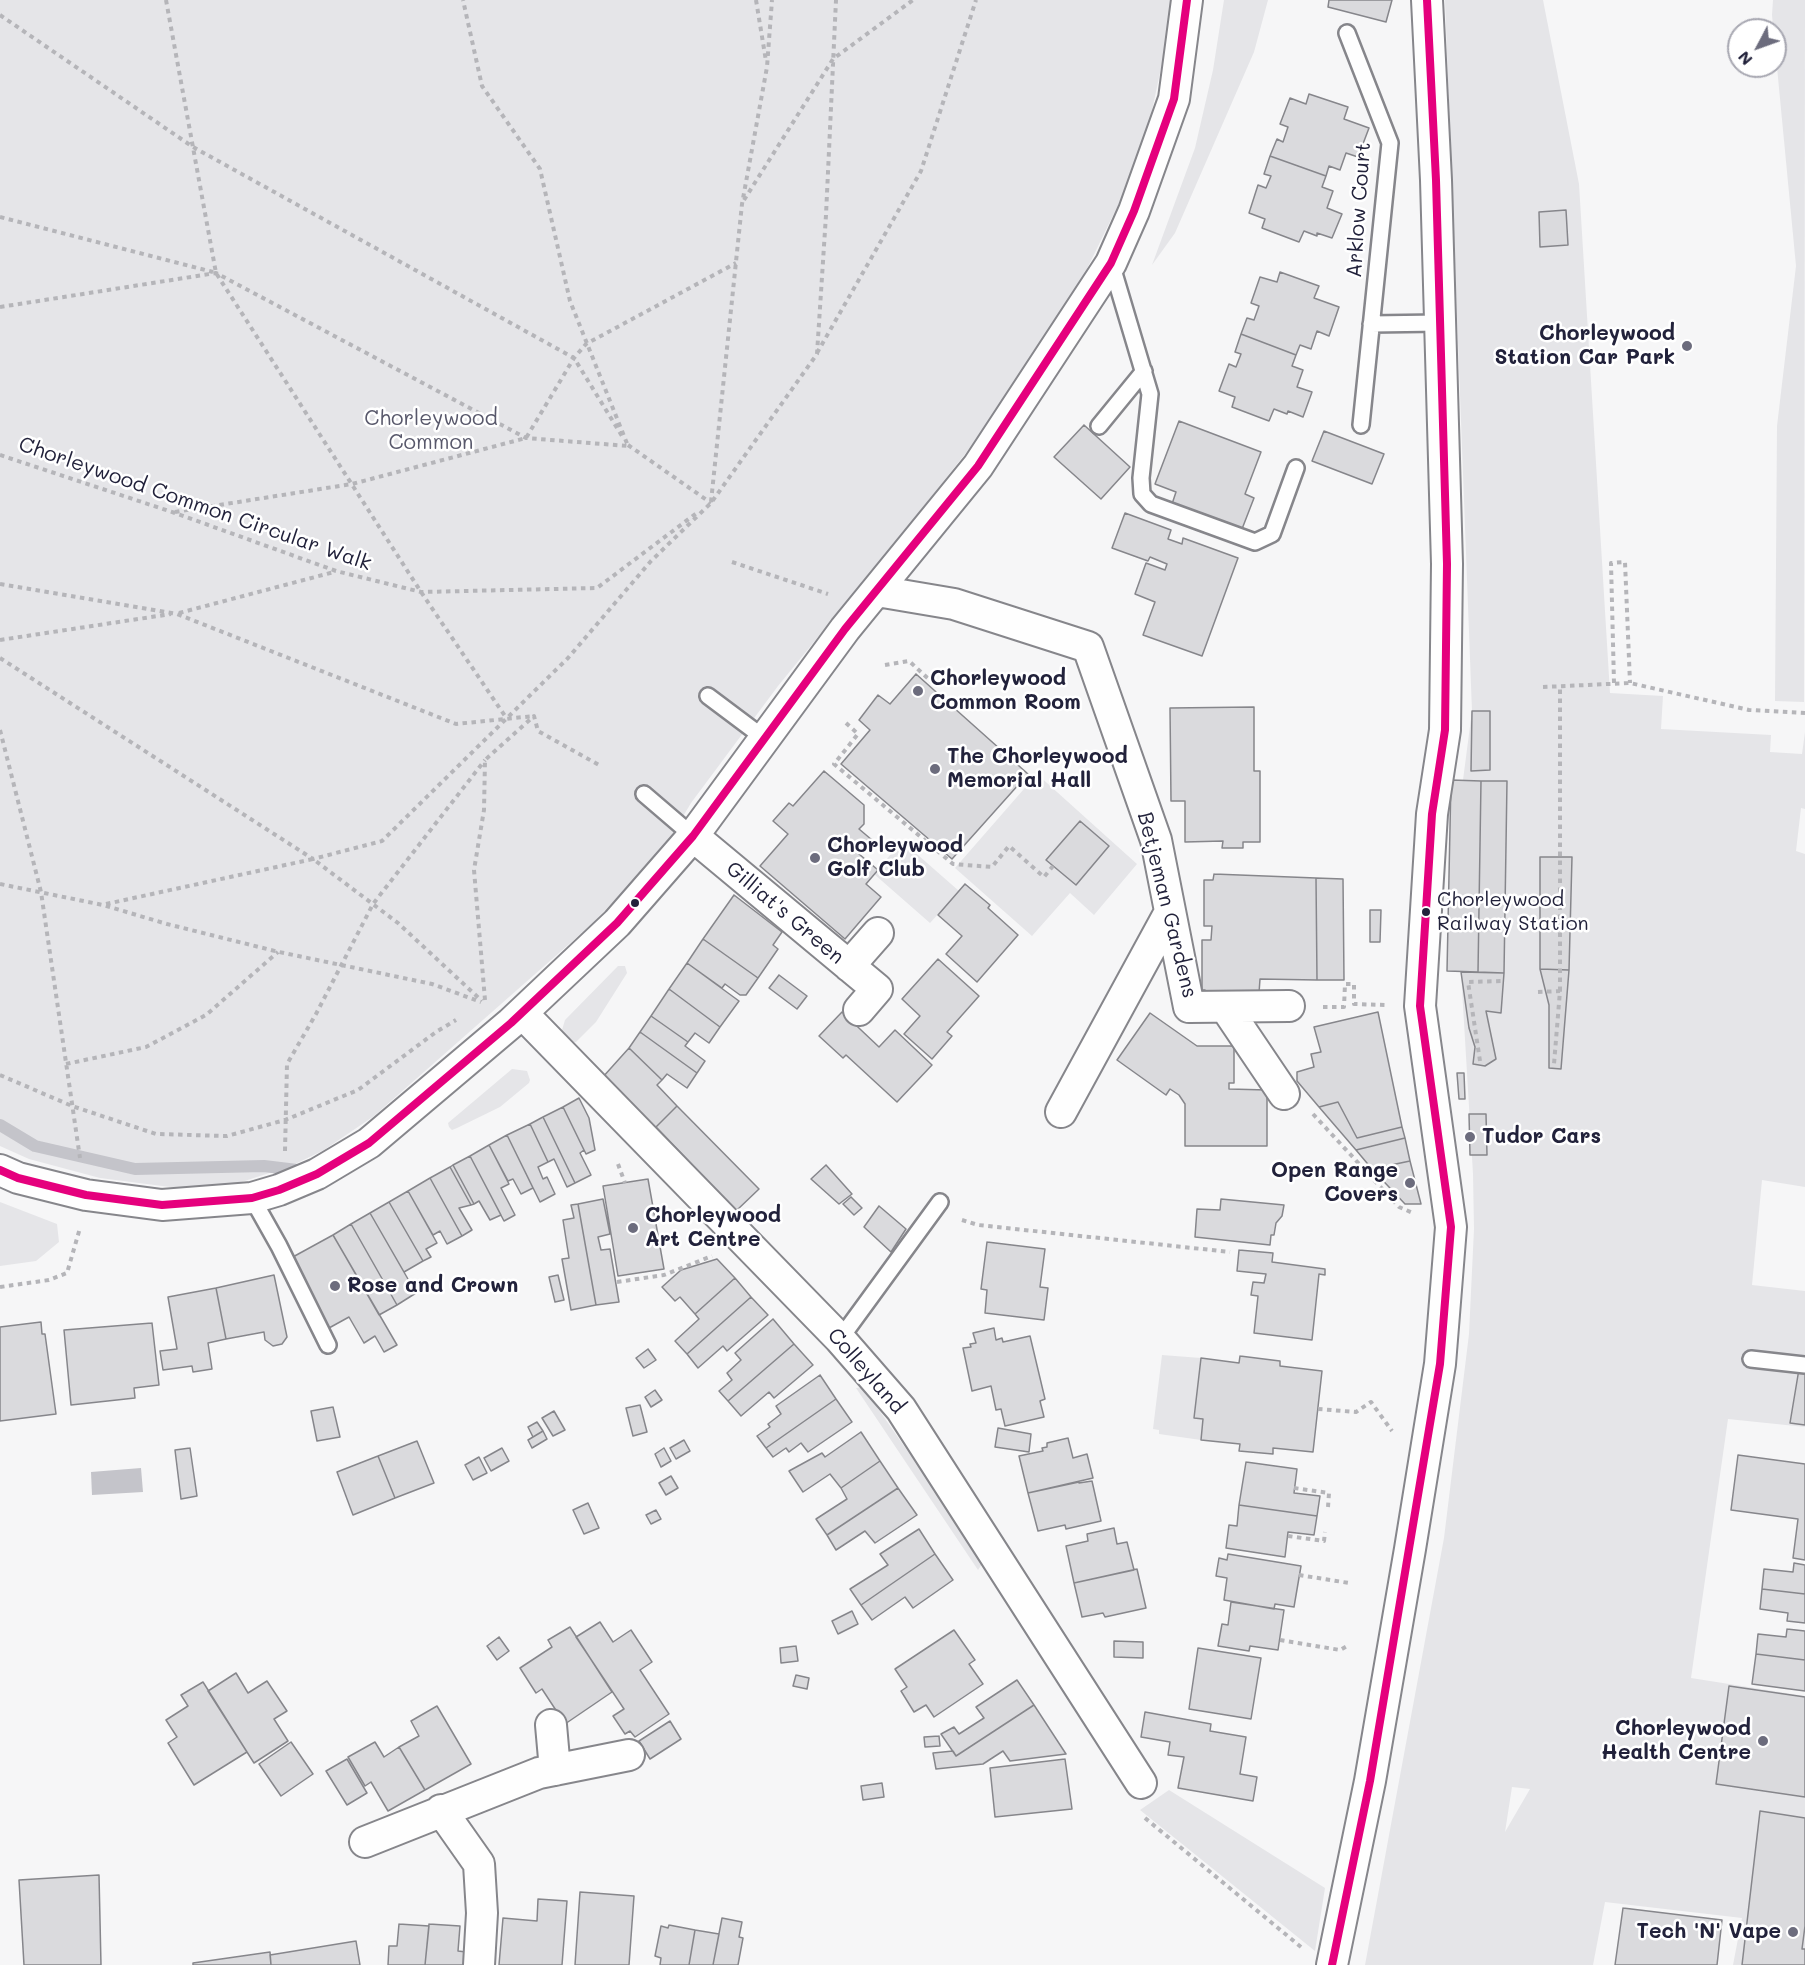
<!DOCTYPE html>
<style>
body{margin:0}
#map{position:relative;width:1805px;height:1965px;overflow:hidden;background:#f6f6f7;font-family:Mali,sans-serif}
canvas{display:block}
.north{position:absolute;left:1727px;top:18px;width:60px;height:60px;box-sizing:border-box;background:#fff;border:2px solid #a7a7b1;border-radius:50%;rotate:229deg;font-size:16px;font-weight:700;line-height:24px;text-align:center;color:#22223b}
.north::after{content:'';display:block;margin:auto;width:21px;height:27px;background:#6c6c7d;clip-path:polygon(50% 0,100% 100%,50% 72%,0 100%)}
</style>
<div id="map">
<canvas width="1805" height="1965"></canvas>
<div class="north">N</div>
</div>
<script>
const ctx = document.querySelector('canvas').getContext('2d');
ctx.lineJoin = 'round';
function fill(path, color) { ctx.fillStyle = color; ctx.fill(path, 'evenodd'); }
const poly = rows => new Path2D(rows.map(r => 'M' + r).join(''));
function stroke(path, color, width, dash) { ctx.strokeStyle = color; ctx.lineWidth = width; ctx.lineCap = dash ? 'butt' : 'round'; ctx.setLineDash(dash || []); ctx.stroke(path); }
function label(font, color, halo, rows, align = 'center') {
  ctx.font = font + ' Mali,sans-serif'; ctx.lineWidth = 5; ctx.setLineDash([]); ctx.textBaseline = 'middle'; ctx.strokeStyle = halo; ctx.fillStyle = color; for (const [text, x, y, turn = 0] of rows) {
    ctx.save(); ctx.translate(x, y); ctx.rotate((+turn || 0) * Math.PI / 180); ctx.textAlign = isNaN(turn) ? turn : align; if (halo) ctx.strokeText(text, 0, 0); ctx.fillText(text, 0, 0); ctx.restore();
  }
}
fill(poly([
 [0,0,1172,0,1164,54,1147,134,1122,197,1063,318,1006,402,894,544,778,686,691,803,664,848,593,923,374,1116,324,1150,291,1166,229,1186,201,1188,170,1187,100,1178,29,1159,0,1146],
 [1224,0,1268,0,1254,52,1175,233,1152,265,1195,148,1213,70],
 [1445,0,1543,0,1579,184,1610,693,1663,696,1661,729,1771,735,1770,752,1802,754,1805,732,1805,809,1801,808,1796,851,1805,854,1805,1187,1762,1180,1752,1285,1805,1291,1805,1427,1728,1419,1691,1678,1805,1696,1805,1965,1733,1965,1742,1918,1605,1902,1593,1965,1365,1965,1444,1538,1469,1334,1474,1229,1473,1174,1461,972,1447,971,1451,780,1463,780,1472,711],
 [1512,1787,1530,1789,1505,1832],
 [1773,0,1805,0,1804,702,1775,701,1777,426,1796,266,1772,15],
 [1037,774,1137,864,1094,915,1070,893,1032,936,955,868],
 [902,841,959,891,930,923,874,874],
 [618,966,625,966,627,973,596,1022,576,1042,570,1043,563,1039,562,1030,565,1020],
 [512,1069,527,1071,530,1080,529,1083,500,1107,457,1128,452,1130,449,1127,448,1123],
 [0,1202,57,1224,59,1242,36,1261,0,1266],
 [1162,1355,1201,1358,1194,1418,1203,1419,1201,1440,1159,1434,1159,1430,1153,1429],
 [863,1387,984,1561,978,1570,856,1388],
 [1169,1790,1325,1888,1315,1951,1140,1810]
]), '#e5e5e8');
fill(poly([
 [141,1468,143,1492,92,1495,91,1472]
]), '#c4c4ca');
stroke(poly([
 [0,1125,35,1146,135,1169,264,1166,305,1171]
]), '#c4c4ca', 12);
const building = poly([
 [1329,0,1392,0,1386,22,1328,7,1329,0],
 [1309,94,1348,107,1344,119,1369,128,1358,157,1346,153,1340,170,1329,166,1326,176,1270,156,1277,139,1283,142,1288,127,1280,124,1290,98,1306,104,1309,94],
 [1270,156,1326,176,1322,187,1333,191,1327,208,1342,214,1332,238,1317,233,1317,236,1304,231,1299,242,1262,228,1265,219,1249,213,1258,185,1266,188,1271,176,1264,174,1270,156],
 [1566,210,1568,245,1540,247,1539,212,1566,210],
 [1280,272,1319,286,1314,298,1339,307,1329,336,1317,331,1311,349,1300,345,1296,355,1241,334,1247,318,1254,320,1259,306,1251,303,1260,277,1277,282,1280,272],
 [1241,334,1296,355,1292,366,1303,370,1297,387,1312,392,1303,417,1288,411,1287,414,1274,409,1269,421,1232,407,1235,397,1219,391,1229,364,1236,367,1241,354,1235,352,1241,334],
 [1179,421,1261,452,1245,494,1254,498,1242,529,1172,504,1176,492,1155,484,1179,421],
 [1084,425,1130,467,1101,499,1054,457,1084,425],
 [1324,431,1384,454,1372,484,1312,461,1324,431],
 [1125,513,1171,530,1168,539,1182,544,1183,538,1238,558,1202,656,1143,635,1155,602,1135,594,1146,563,1165,570,1167,564,1150,557,1148,561,1112,548,1125,513],
 [916,674,1028,774,952,859,841,764,870,730,859,720,878,695,890,704,916,674],
 [1254,707,1254,771,1260,771,1260,842,1243,842,1243,848,1222,848,1223,841,1185,842,1185,801,1171,801,1170,708,1254,707],
 [1472,711,1490,711,1490,770,1471,771,1472,711],
 [824,771,864,805,864,824,859,829,872,840,859,854,878,870,866,884,881,897,845,939,760,866,788,834,773,821,789,803,793,806,824,771],
 [1451,780,1481,781,1478,972,1447,971,1451,780],
 [1481,781,1507,781,1504,973,1478,972,1481,781],
 [1080,821,1109,846,1076,885,1046,860,1080,821],
 [1540,857,1572,857,1569,970,1540,969,1540,857],
 [1214,874,1316,878,1317,980,1260,979,1259,993,1205,998,1205,990,1202,990,1202,940,1211,940,1212,926,1204,926,1204,880,1213,880,1214,874],
 [1316,878,1343,879,1344,980,1317,980,1316,878],
 [965,884,990,905,988,908,1018,935,977,982,946,954,962,936,938,915,965,884],
 [734,895,782,932,773,945,778,949,758,978,703,939,734,895],
 [1370,910,1381,910,1380,942,1370,942,1370,910],
 [703,939,758,978,746,995,740,995,725,984,722,988,687,963,703,939],
 [938,959,979,996,947,1032,952,1036,932,1059,904,1034,920,1016,902,999,938,959],
 [687,963,739,1001,720,1027,669,989,687,963],
 [1540,969,1569,970,1561,1069,1549,1068,1549,1005,1540,969],
 [1461,972,1504,973,1501,1013,1486,1011,1496,1059,1485,1066,1473,1064,1475,1047,1469,1028,1461,972],
 [779,975,807,996,797,1009,769,988,779,975],
 [669,989,720,1027,709,1043,695,1033,688,1042,651,1016,669,989],
 [842,1012,879,1047,895,1030,932,1065,897,1102,846,1055,843,1058,819,1036,842,1012],
 [1378,1012,1402,1127,1357,1138,1338,1102,1319,1107,1297,1081,1297,1072,1314,1067,1311,1054,1321,1052,1314,1027,1378,1012],
 [1150,1013,1197,1046,1234,1046,1234,1083,1229,1083,1229,1089,1267,1090,1267,1146,1185,1146,1185,1104,1179,1095,1170,1089,1166,1095,1117,1060,1150,1013],
 [651,1016,688,1042,685,1046,705,1061,697,1073,640,1032,651,1016],
 [640,1032,697,1073,687,1088,667,1074,662,1080,629,1048,640,1032],
 [629,1048,662,1080,657,1085,677,1106,652,1131,602,1078,629,1048],
 [1457,1073,1464,1073,1465,1099,1459,1099,1457,1073],
 [579,1098,589,1118,595,1150,586,1154,563,1107,579,1098],
 [1338,1102,1357,1138,1402,1127,1405,1138,1356,1150,1319,1107,1338,1102],
 [677,1106,759,1189,736,1211,656,1127,677,1106],
 [563,1107,584,1150,580,1153,591,1175,575,1183,543,1117,563,1107],
 [1469,1114,1486,1114,1487,1155,1470,1155,1469,1114],
 [543,1117,575,1183,567,1187,554,1159,548,1162,530,1124,543,1117],
 [530,1124,548,1162,538,1167,543,1179,547,1177,555,1194,540,1202,507,1135,530,1124],
 [507,1135,533,1188,521,1194,513,1179,508,1181,489,1145,507,1135],
 [1405,1138,1410,1161,1372,1169,1356,1150,1405,1138],
 [489,1145,509,1184,501,1188,515,1215,504,1221,470,1156,489,1145],
 [470,1156,501,1215,490,1220,479,1201,474,1204,453,1165,470,1156],
 [1410,1161,1421,1204,1405,1204,1372,1169,1410,1161],
 [453,1165,474,1204,471,1205,450,1167,453,1165],
 [826,1165,852,1194,839,1204,811,1179,826,1165],
 [450,1167,471,1205,459,1208,472,1230,462,1236,430,1178,450,1167],
 [430,1178,462,1236,447,1244,440,1231,433,1235,408,1191,430,1178],
 [648,1179,664,1269,618,1276,603,1186,648,1179],
 [408,1191,437,1243,426,1249,431,1257,423,1261,389,1202,408,1191],
 [851,1197,862,1208,854,1215,843,1204,851,1197],
 [603,1199,610,1234,598,1237,601,1250,610,1249,619,1302,596,1305,578,1204,603,1199],
 [1221,1199,1284,1205,1282,1216,1276,1223,1274,1235,1271,1235,1270,1245,1195,1237,1197,1209,1220,1210,1221,1199],
 [389,1202,423,1261,404,1272,370,1213,389,1202],
 [578,1204,596,1305,571,1310,562,1259,569,1258,563,1220,574,1218,571,1205,578,1204],
 [879,1206,906,1229,891,1252,864,1227,879,1206],
 [370,1213,416,1293,397,1305,351,1224,370,1213],
 [351,1224,397,1305,379,1315,333,1235,351,1224],
 [333,1235,397,1345,384,1352,375,1336,364,1343,349,1317,329,1328,291,1258,333,1235],
 [987,1242,1045,1249,1040,1287,1048,1288,1044,1320,985,1313,987,1290,981,1289,987,1242],
 [1239,1250,1273,1253,1272,1262,1325,1269,1325,1275,1319,1274,1312,1340,1254,1333,1258,1296,1251,1295,1253,1282,1264,1283,1266,1274,1237,1271,1239,1250],
 [717,1259,735,1278,695,1314,680,1297,675,1301,662,1287,681,1270,717,1259],
 [274,1275,287,1337,282,1344,273,1346,265,1340,264,1332,226,1339,216,1288,274,1275],
 [558,1275,564,1300,555,1302,549,1277,558,1275],
 [735,1278,751,1297,687,1354,675,1341,699,1319,695,1314,735,1278],
 [216,1288,226,1339,208,1343,212,1369,193,1372,192,1366,163,1370,160,1351,177,1349,168,1297,216,1288],
 [751,1297,768,1315,727,1351,723,1346,698,1368,687,1354,751,1297],
 [773,1319,794,1344,728,1401,719,1391,732,1380,727,1373,741,1360,735,1353,773,1319],
 [41,1322,42,1334,45,1334,56,1414,0,1421,0,1327,41,1322],
 [152,1323,159,1385,134,1388,135,1398,71,1405,64,1330,152,1323],
 [994,1328,996,1340,1002,1338,1003,1342,1030,1336,1045,1399,1040,1401,1044,1417,1005,1426,1001,1409,996,1410,991,1386,972,1391,963,1348,971,1347,970,1344,976,1343,973,1333,994,1328],
 [794,1344,813,1365,774,1398,769,1392,741,1416,728,1401,794,1344],
 [648,1349,656,1360,644,1368,636,1358,648,1349],
 [1240,1356,1280,1361,1280,1366,1322,1371,1313,1452,1273,1448,1273,1454,1239,1451,1240,1444,1201,1440,1203,1419,1194,1418,1201,1358,1239,1363,1240,1356],
 [1799,1369,1805,1370,1805,1425,1790,1423,1799,1369],
 [820,1375,836,1399,766,1448,757,1436,770,1427,768,1424,781,1414,776,1406,820,1375],
 [655,1390,662,1400,651,1407,645,1397,655,1390],
 [836,1399,852,1422,808,1452,801,1443,789,1452,786,1448,773,1457,766,1448,836,1399],
 [640,1405,647,1432,633,1436,626,1408,640,1405],
 [333,1407,340,1437,317,1441,311,1411,333,1407],
 [554,1411,565,1430,553,1436,542,1418,554,1411],
 [537,1422,543,1431,533,1437,528,1427,537,1422],
 [998,1428,1031,1434,1029,1452,995,1447,998,1428],
 [543,1431,547,1439,532,1448,528,1440,543,1431],
 [861,1432,880,1461,841,1488,830,1474,803,1492,789,1471,822,1453,825,1457,861,1432],
 [1068,1438,1073,1458,1087,1454,1093,1478,1028,1493,1019,1456,1043,1451,1042,1448,1047,1447,1047,1443,1068,1438],
 [684,1440,690,1451,676,1459,670,1448,684,1440],
 [417,1441,434,1483,395,1498,378,1456,417,1441],
 [190,1448,197,1496,181,1499,175,1450,190,1448],
 [502,1448,509,1461,491,1471,484,1458,502,1448],
 [664,1448,671,1461,661,1467,655,1454,664,1448],
 [1738,1455,1805,1464,1805,1560,1793,1558,1798,1519,1731,1510,1738,1455],
 [378,1456,395,1498,353,1515,337,1472,378,1456],
 [479,1457,487,1473,473,1480,465,1465,479,1457],
 [880,1461,898,1488,827,1535,816,1519,847,1499,841,1488,880,1461],
 [1246,1462,1297,1469,1294,1493,1320,1496,1317,1516,1239,1505,1246,1462],
 [671,1476,678,1488,666,1495,659,1483,671,1476],
 [1092,1481,1101,1521,1066,1529,1065,1525,1038,1531,1028,1493,1079,1482,1079,1483,1092,1481],
 [898,1488,917,1515,875,1543,865,1531,836,1550,827,1535,898,1488],
 [588,1503,599,1528,584,1534,573,1510,588,1503],
 [1239,1505,1317,1516,1314,1535,1288,1532,1285,1557,1226,1548,1229,1525,1237,1526,1239,1505],
 [656,1510,661,1519,651,1524,646,1515,656,1510],
 [1114,1528,1117,1544,1127,1542,1134,1570,1074,1583,1066,1546,1088,1541,1087,1534,1114,1528],
 [919,1529,935,1554,861,1605,850,1589,888,1565,880,1554,919,1529],
 [935,1554,953,1580,913,1608,905,1597,872,1620,861,1605,935,1554],
 [1228,1554,1301,1566,1294,1607,1275,1604,1274,1609,1224,1600,1227,1578,1216,1576,1219,1558,1227,1560,1228,1554],
 [1794,1563,1805,1565,1805,1594,1762,1589,1764,1569,1793,1572,1794,1563],
 [1137,1569,1146,1608,1105,1617,1103,1613,1082,1617,1074,1583,1137,1569],
 [1762,1589,1805,1594,1805,1623,1787,1621,1788,1613,1760,1609,1762,1589],
 [1231,1602,1284,1610,1278,1650,1250,1646,1249,1651,1218,1646,1222,1624,1228,1625,1231,1602],
 [852,1611,858,1624,838,1634,832,1621,852,1611],
 [600,1622,613,1642,631,1630,652,1662,640,1670,669,1714,635,1737,630,1731,625,1734,613,1716,624,1709,576,1637,600,1622],
 [570,1627,612,1692,565,1724,542,1689,536,1693,520,1668,552,1647,548,1640,570,1627],
 [1787,1629,1805,1631,1805,1660,1756,1654,1758,1634,1786,1637,1787,1629],
 [954,1630,975,1660,969,1664,983,1684,934,1717,926,1705,914,1712,901,1691,907,1687,895,1669,954,1630],
 [499,1637,509,1651,497,1660,487,1646,499,1637],
 [1114,1641,1143,1642,1143,1658,1114,1657,1114,1641],
 [796,1646,798,1661,781,1663,780,1648,796,1646],
 [1198,1648,1261,1658,1251,1719,1189,1709,1198,1648],
 [1756,1654,1805,1660,1805,1691,1752,1684,1756,1654],
 [236,1673,248,1693,267,1681,287,1711,274,1719,288,1741,254,1763,208,1691,236,1673],
 [796,1675,809,1678,807,1689,793,1686,796,1675],
 [1017,1680,1034,1705,956,1756,941,1734,954,1727,959,1734,984,1718,976,1707,1017,1680],
 [203,1682,247,1752,194,1785,168,1743,177,1737,166,1720,188,1706,181,1695,203,1682],
 [1729,1686,1805,1697,1805,1797,1716,1784,1729,1686],
 [1034,1705,1066,1754,1010,1761,1003,1751,983,1764,936,1769,933,1753,953,1751,956,1756,1034,1705],
 [437,1706,471,1764,425,1790,399,1747,419,1736,411,1721,437,1706],
 [1145,1712,1211,1724,1210,1731,1246,1737,1240,1774,1257,1777,1253,1801,1178,1788,1184,1757,1168,1755,1170,1742,1141,1737,1145,1712],
 [670,1721,681,1739,650,1759,639,1741,670,1721],
 [939,1736,940,1746,925,1747,924,1737,939,1736],
 [291,1742,313,1774,281,1796,259,1764,291,1742],
 [375,1742,384,1757,399,1747,425,1790,388,1811,371,1782,365,1786,348,1757,375,1742],
 [347,1759,367,1793,347,1805,326,1771,347,1759],
 [1065,1759,1072,1809,995,1817,990,1768,1065,1759],
 [882,1783,884,1797,863,1800,861,1786,882,1783],
 [1760,1811,1805,1818,1805,1926,1802,1949,1805,1949,1805,1965,1742,1965,1760,1811],
 [99,1875,101,1965,24,1965,19,1880,99,1875],
 [580,1892,634,1896,629,1965,575,1965,580,1892],
 [538,1899,567,1901,562,1965,499,1965,503,1918,537,1921,538,1899],
 [1623,1908,1722,1920,1717,1965,1615,1965,1623,1908],
 [722,1918,742,1922,739,1937,743,1938,738,1965,713,1965,722,1918],
 [399,1924,429,1926,425,1965,388,1965,389,1946,397,1946,399,1924],
 [429,1924,460,1926,458,1951,466,1952,464,1965,425,1965,429,1924],
 [669,1925,695,1930,689,1965,660,1965,661,1958,655,1956,661,1926,668,1928,669,1925],
 [695,1930,719,1934,713,1965,689,1965,695,1930],
 [356,1941,360,1965,271,1965,270,1955,356,1941],
 [270,1952,271,1965,193,1965,193,1963,270,1952]
]);
fill(building, '#dadadd');
stroke(building, '#86868b', 1.5);
const lane = poly([
 [1347,33,1390,143,1361,425],
 [1111,263,1150,394,1141,478,1142,494,1151,504,1255,542,1272,534,1296,468],
 [1371,324,1440,323],
 [1099,426,1144,371],
 [708,696,764,738],
 [644,794,693,836],
 [252,1198,279,1246,328,1345],
 [840,1339,940,1202],
 [1751,1359,1805,1365]
]);
const street = poly([
 [877,591,954,604,1088,647,1156,840,1189,1007,1289,1006],
 [693,836,877,989,859,1010],
 [849,966,878,933],
 [1226,1008,1284,1094],
 [522,1013,840,1339,901,1409,1141,1783],
 [1061,1112,1170,912],
 [0,1170,18,1178,86,1195,162,1205,252,1198,279,1190,317,1174,369,1143,511,1023,617,923,693,836,845,629,978,466,1111,263,1134,211,1174,99,1187,0],
 [551,1725,555,1770],
 [441,1810,479,1864,482,1913,479,1965],
 [365,1842,539,1773,629,1755],
 [1332,1965,1370,1781,1410,1549,1440,1364,1451,1227,1420,1006,1432,814,1445,730,1447,564,1436,180,1427,0]
]);
stroke(lane, '#86868b', 20);
stroke(street, '#86868b', 34);
stroke(poly([
 [166,0,216,273,421,592,507,719],
 [756,0,766,61],
 [0,15,193,147,574,358,622,436],
 [744,200,833,59,913,0],
 [0,217,213,272],
 [0,307,216,273,526,438,628,446,570,301,540,169,482,86,463,0],
 [817,353,921,171,976,0],
 [628,445,711,503],
 [0,455,175,513,336,571,421,592,597,588,698,512],
 [711,502,742,204,767,67,772,0],
 [175,512,352,484,526,438,574,358,586,344,736,263],
 [732,562,828,594],
 [0,584,177,614,456,724,534,716],
 [179,613,334,572],
 [0,640,171,614],
 [0,658,313,859,382,841,568,658,651,561,711,503,817,354,826,215,836,0],
 [885,665,909,661,934,684,932,688],
 [1614,683,1611,563,1625,562,1630,683],
 [1543,687,1630,683,1749,710,1805,713],
 [846,723,858,734,834,764,953,864,992,867,1009,846,1044,877,1053,866],
 [0,730,41,892,80,1158],
 [0,884,103,905,167,924,279,952,432,984,481,1002],
 [106,904,313,859,398,923,482,1001],
 [1560,991,1560,686],
 [1538,992,1560,991,1554,1064],
 [485,1000,474,870,484,810,485,760,534,716,538,731,599,765],
 [1323,1007,1344,1007,1345,984,1354,984,1354,1004,1386,1005],
 [1480,1061,1468,982,1502,981],
 [66,1064,146,1047,206,1015,278,952],
 [0,1075,72,1106,156,1134,227,1136,285,1120,358,1090,436,1032,456,1020],
 [1313,1114,1399,1207,1413,1213],
 [285,1151,287,1064,316,1014,373,904,485,760],
 [618,1164,625,1183],
 [962,1220,978,1225,1230,1252],
 [617,1282,664,1275,712,1256],
 [0,1287,49,1280,67,1273,80,1228],
 [1318,1409,1356,1412,1371,1402,1392,1431],
 [1294,1488,1329,1493,1328,1507],
 [1288,1536,1324,1541,1325,1532],
 [1299,1575,1349,1583],
 [1280,1640,1340,1650,1349,1645],
 [1145,1818,1301,1947]
]), '#b5b5b9', 4, [4.5, 4.5]);
stroke(lane, '#fefefe', 15);
stroke(street, '#fefefe', 30);
stroke(poly([
 [0,1170,18,1178,86,1195,162,1205,252,1198,279,1190,317,1174,369,1143,511,1023,617,923,693,836,845,629,978,466,1111,263,1134,211,1174,99,1187,0],
 [1332,1965,1370,1781,1440,1364,1451,1227,1420,1006,1432,814,1445,730,1447,564,1436,180,1427,0]
]), '#e5007d', 8);
for (const [x, y, r, color] of [
 [1687,346,6,"#6c6c7d"],
 [918,691,6,"#6c6c7d"],
 [935,769,6,"#6c6c7d"],
 [815,858,6,"#6c6c7d"],
 [635,903,5,"#22223b"],
 [1426,912,5,"#22223b"],
 [1470,1137,6,"#6c6c7d"],
 [1410,1183,6,"#6c6c7d"],
 [633,1228,6,"#6c6c7d"],
 [335,1286,6,"#6c6c7d"],
 [1763,1741,6,"#6c6c7d"],
 [1793,1932,6,"#6c6c7d"]
]) { const dot = new Path2D(); dot.arc(x, y, r, 0, 2 * Math.PI); ctx.fillStyle = color; ctx.fill(dot); stroke(dot, '#fff', 2); }
label('20px', '#22223b', '#fff', [
 ["Chorleywood",1437,900],
 ["Railway Station",1437,924]
], 'left');
label('21px', '#22223b', '#fff', [
 ["Arklow Court",1359,210,-86],
 ["Chorleywood Common Circular Walk",195,504,19],
 ["Betjeman Gardens",1167,905,76],
 ["Gilliat's Green",785,913,40],
 ["Colleyland",866,1371,49]
]);
label('bold 21px', '#22223b', '#fff', [
 ["Chorleywood",1675,334,"right"],
 ["Station Car Park",1675,358,"right"],
 ["Chorleywood",930,679],
 ["Common Room",930,703],
 ["The Chorleywood",947,757],
 ["Memorial Hall",947,781],
 ["Chorleywood",827,846],
 ["Golf Club",827,870],
 ["Tudor Cars",1482,1137],
 ["Open Range",1398,1171,"right"],
 ["Covers",1398,1195,"right"],
 ["Chorleywood",645,1216],
 ["Art Centre",645,1240],
 ["Rose and Crown",347,1286],
 ["Chorleywood",1751,1729,"right"],
 ["Health Centre",1751,1753,"right"],
 ["Tech 'N' Vape",1781,1932,"right"]
], 'left');
label('21px', '#58586b', '#fff', [
 ["Chorleywood",431,419],
 ["Common",431,443]
]);
</script>
